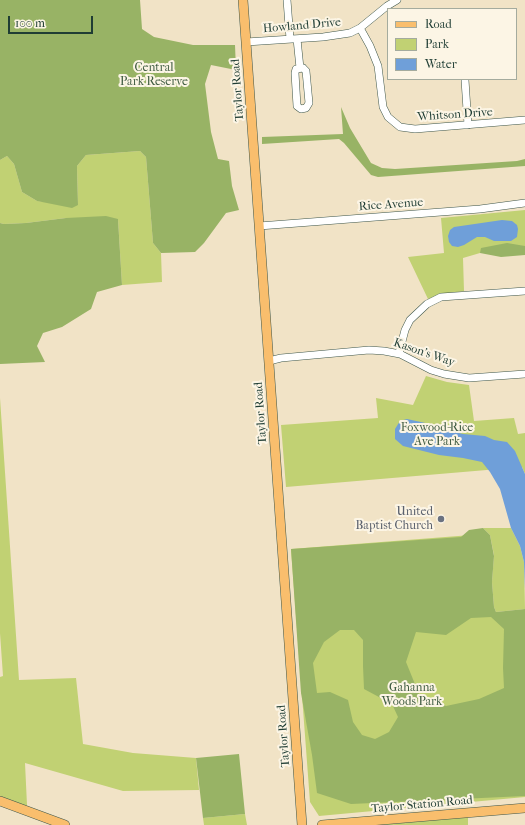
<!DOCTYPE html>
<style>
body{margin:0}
#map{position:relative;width:525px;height:825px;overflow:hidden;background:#f1e3c6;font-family:"IM FELL French Canon",serif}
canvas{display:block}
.legend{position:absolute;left:387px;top:8px;width:130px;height:72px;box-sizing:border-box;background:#fcf5e5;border:1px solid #a4ab9e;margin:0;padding:5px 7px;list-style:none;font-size:12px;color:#1f3d34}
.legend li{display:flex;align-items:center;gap:8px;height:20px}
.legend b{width:20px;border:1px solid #a4ab9e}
.scale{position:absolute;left:8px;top:16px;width:85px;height:18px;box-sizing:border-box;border:2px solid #1f3d34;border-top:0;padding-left:5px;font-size:12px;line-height:14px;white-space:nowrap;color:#1f3d34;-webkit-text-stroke:3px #fcf5e5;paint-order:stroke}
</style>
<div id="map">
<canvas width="525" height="825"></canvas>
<ul class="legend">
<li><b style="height:5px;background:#f9be6d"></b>Road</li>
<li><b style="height:11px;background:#c1d173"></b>Park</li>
<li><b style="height:11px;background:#6f9fd9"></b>Water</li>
</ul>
<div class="scale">100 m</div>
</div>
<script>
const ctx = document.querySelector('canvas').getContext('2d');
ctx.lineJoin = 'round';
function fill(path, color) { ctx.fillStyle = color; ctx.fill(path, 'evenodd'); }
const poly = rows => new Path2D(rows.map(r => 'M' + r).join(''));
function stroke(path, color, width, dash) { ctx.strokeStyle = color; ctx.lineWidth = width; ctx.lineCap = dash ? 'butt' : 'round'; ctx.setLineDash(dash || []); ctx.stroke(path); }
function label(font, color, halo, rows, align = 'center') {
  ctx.font = font + ' "IM FELL French Canon",serif'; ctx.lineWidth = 4; ctx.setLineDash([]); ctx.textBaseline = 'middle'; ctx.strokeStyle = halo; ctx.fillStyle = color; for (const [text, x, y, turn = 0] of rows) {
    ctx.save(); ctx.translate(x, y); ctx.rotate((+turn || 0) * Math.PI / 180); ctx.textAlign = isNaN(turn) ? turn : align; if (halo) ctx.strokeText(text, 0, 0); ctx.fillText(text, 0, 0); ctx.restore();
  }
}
fill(poly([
 [140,151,146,157,153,243,161,253,162,282,122,285,118,219,66,218,26,223,4,224,0,223,0,160,7,156,14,164,22,192,37,201,78,205,77,166,86,155],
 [525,210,525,250,480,253,463,258,464,291,443,294,428,299,408,257,444,253,441,218],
 [426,376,447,382,469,385,474,421,514,418,518,434,525,433,525,474,522,467,286,487,281,425,378,418,376,398,413,405],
 [0,398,19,680,76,678,83,744,133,753,196,758,199,790,123,791,25,763,27,805,26,807,0,797,0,677,3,676,0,633],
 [483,528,511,528,520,546,524,562,525,609,496,612,494,607,492,582,494,555,490,535],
 [484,534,491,617,525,614,525,797,319,816,310,802,291,549],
 [245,814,247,825,204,825,203,818],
 [468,817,468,825,376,825]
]), '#c1d173');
fill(poly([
 [0,0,140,0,142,29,154,37,193,45,235,45,236,70,211,65,205,84,211,132,218,159,229,161,232,186,239,210,226,213,204,243,195,252,161,253,153,243,146,157,140,151,86,155,77,166,78,205,72,208,37,201,22,192,14,164,7,156,0,160],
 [341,107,350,128,371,163,382,168,395,169,517,161,525,159,525,166,378,177,371,175,344,143,339,139,262,144,262,137,343,134],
 [106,216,118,219,122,285,97,292,91,309,62,327,43,333,37,346,45,362,0,364,0,223,4,224,26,223,66,218],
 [507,243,525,246,525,255,501,257,480,253,481,248],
 [483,528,490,535,494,556,492,582,494,607,496,612,525,609,525,796,351,804,317,793,312,755,301,693,291,549,461,537,469,530],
 [491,617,504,629,503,668,504,688,479,699,446,706,419,694,406,662,416,632,446,635,471,618],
 [340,630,354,630,363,640,363,666,364,689,392,704,398,717,389,732,375,739,362,735,353,722,348,700,330,692,317,693,313,663,324,642],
 [239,754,245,814,203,818,196,758]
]), '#98b365');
fill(poly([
 [502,220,512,221,517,225,518,229,517,237,511,241,494,241,485,237,477,237,464,245,458,247,452,246,449,242,448,236,450,230,454,227],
 [407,419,430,424,450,431,463,434,485,436,494,440,507,442,515,451,525,474,525,589,524,562,520,546,511,528,500,489,490,472,482,462,463,458,439,455,403,446,395,439,395,429,400,421]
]), '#6f9fd9');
const minor = poly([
 [287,0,290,39],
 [360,28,370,46,378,66,383,107,388,117,400,127,415,129,525,120],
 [297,39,300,68],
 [246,42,323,37,350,33,360,28,387,6,397,0],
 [303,68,306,71,309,103,306,108,301,109,297,106,295,73,296,69,303,68],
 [465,80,468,125],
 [259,226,480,209,525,203],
 [399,353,405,330,410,320,427,304,441,297,525,291],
 [269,361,281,358,369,350,384,351,400,354,431,370,444,374,469,378,525,374]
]);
const major = poly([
 [243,0,302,825],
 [0,801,65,825],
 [322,825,525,808]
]);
stroke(minor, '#3e564a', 8);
stroke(major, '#3e564a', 10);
stroke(minor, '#fff', 7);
stroke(major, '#f9be6d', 9);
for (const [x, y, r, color] of [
 [441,519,4,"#6b7280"]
]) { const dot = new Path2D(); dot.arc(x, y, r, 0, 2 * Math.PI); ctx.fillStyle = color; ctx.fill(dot); stroke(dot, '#fcf5e5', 1.5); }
label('12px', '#1f3d34', '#fcf5e5', [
 ["Howland Drive",302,26,-5],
 ["Taylor Road",238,90,-94],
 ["Whitson Drive",455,115,-4],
 ["Rice Avenue",391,205,-4],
 ["Kason's Way",424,353,19],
 ["Taylor Road",261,413,-94],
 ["Taylor Road",284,736,-94],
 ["Taylor Station Road",422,805,-5]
]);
label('12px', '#3f5b41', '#fcf5e5', [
 ["Central",154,68],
 ["Park Reserve",154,82],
 ["Foxwood-Rice",437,428],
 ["Ave Park",437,442],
 ["Gahanna",412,688],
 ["Woods Park",412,702]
]);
label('12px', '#5b616d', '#fcf5e5', [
 ["United",433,512],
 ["Baptist Church",433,526]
], 'right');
</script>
